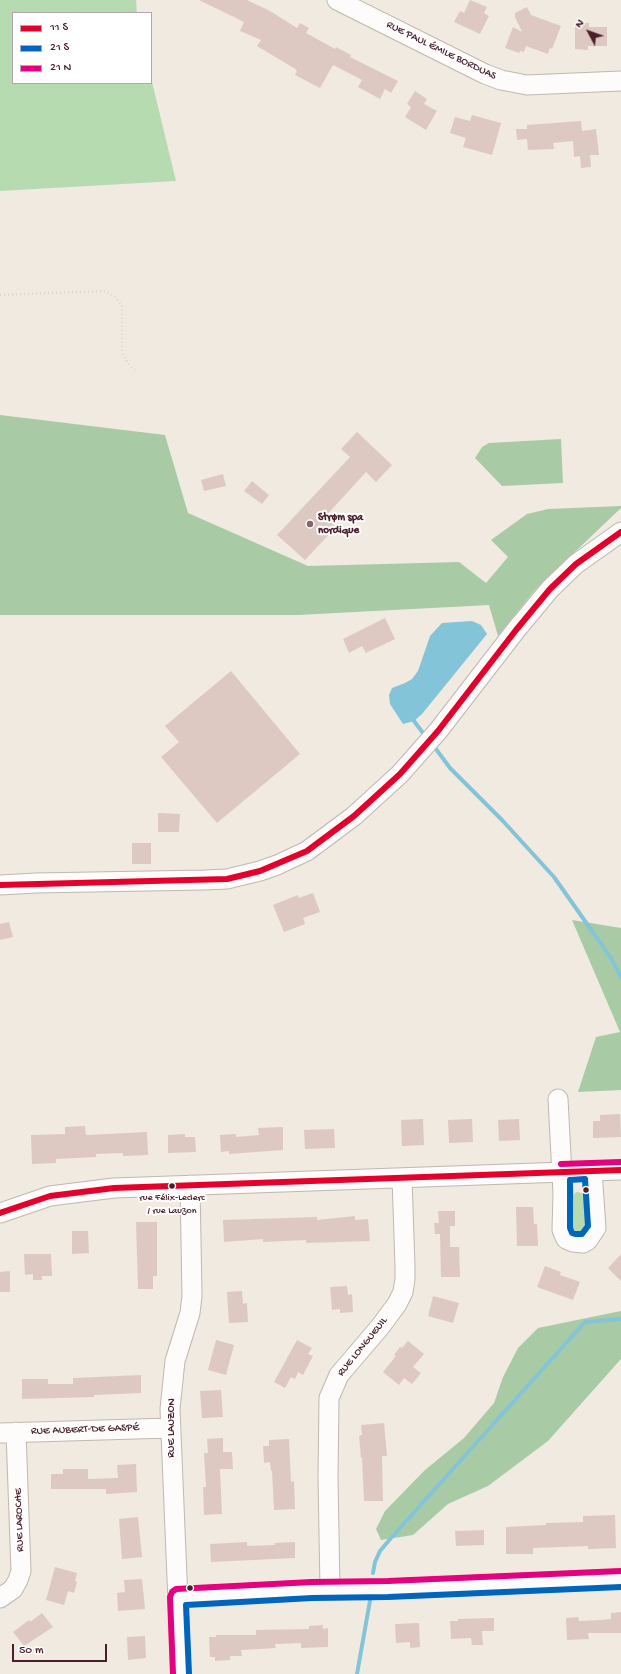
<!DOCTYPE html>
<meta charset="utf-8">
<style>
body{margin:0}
#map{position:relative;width:621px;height:1674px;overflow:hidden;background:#f1eae0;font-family:"Gochi Hand",sans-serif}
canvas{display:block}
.legend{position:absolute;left:12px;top:12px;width:140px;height:72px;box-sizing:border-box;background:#fff;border:1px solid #b7a5aa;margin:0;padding:5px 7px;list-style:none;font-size:12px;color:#4a1f2b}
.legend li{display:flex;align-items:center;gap:8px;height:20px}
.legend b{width:20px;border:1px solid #b7a5aa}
.north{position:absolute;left:569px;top:12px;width:40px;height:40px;-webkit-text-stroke:3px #fff;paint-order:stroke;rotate:311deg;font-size:11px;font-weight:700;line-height:16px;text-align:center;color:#4a1f2b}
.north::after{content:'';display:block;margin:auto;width:14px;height:18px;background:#4a1f2b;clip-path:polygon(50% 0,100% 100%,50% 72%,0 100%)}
.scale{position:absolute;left:12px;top:1644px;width:95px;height:18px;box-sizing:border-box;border:2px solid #4a1f2b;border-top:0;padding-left:5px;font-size:12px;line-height:14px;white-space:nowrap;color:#4a1f2b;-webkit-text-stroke:3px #fff;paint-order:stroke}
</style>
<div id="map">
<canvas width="621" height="1674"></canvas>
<ul class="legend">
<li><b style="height:5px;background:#e4002b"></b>11 S</li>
<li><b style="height:5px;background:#0065bd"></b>21 S</li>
<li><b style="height:5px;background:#e5007d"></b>21 N</li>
</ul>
<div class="north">N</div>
<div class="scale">50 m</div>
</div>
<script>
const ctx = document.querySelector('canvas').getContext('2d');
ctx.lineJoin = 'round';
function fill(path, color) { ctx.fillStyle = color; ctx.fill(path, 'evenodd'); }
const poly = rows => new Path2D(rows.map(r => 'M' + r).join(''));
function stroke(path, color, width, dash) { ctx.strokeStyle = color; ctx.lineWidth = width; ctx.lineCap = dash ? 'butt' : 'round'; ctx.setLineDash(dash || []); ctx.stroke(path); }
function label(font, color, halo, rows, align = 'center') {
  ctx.font = font + ' "Gochi Hand",sans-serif'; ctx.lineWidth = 4; ctx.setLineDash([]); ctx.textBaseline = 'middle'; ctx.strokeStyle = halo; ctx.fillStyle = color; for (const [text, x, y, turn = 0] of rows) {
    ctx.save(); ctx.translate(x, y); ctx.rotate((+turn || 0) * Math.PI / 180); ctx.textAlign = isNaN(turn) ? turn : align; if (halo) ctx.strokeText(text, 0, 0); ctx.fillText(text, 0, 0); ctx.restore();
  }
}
fill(poly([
 [0,0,136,0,137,13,13,13,13,83,151,83,151,78,176,181,0,191],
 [577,1192,582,1193,584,1196,590,1224,585,1234,575,1234,570,1227,572,1198,574,1194]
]), '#b6dbb1');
fill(poly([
 [0,415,165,435,188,513,308,566,459,562,486,583,508,557,491,540,527,514,548,509,621,506,621,508,535,590,498,636,489,605,298,615,0,615],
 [561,439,563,483,502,486,475,458,482,447,489,443],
 [572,920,621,928,621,1090,578,1092,596,1037,620,1032],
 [621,1311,621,1359,548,1441,488,1486,448,1504,413,1535,381,1540,376,1529,385,1511,425,1470,464,1438,494,1403,503,1377,518,1348,538,1328]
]), '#a8cba6');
fill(poly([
 [472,621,481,625,487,634,422,714,414,721,403,724,390,704,389,695,392,688,405,683,412,679,418,671,430,636,442,623]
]), '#84c4d8');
stroke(poly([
 [414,721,426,737],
 [433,745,450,768,502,820,554,877,611,958,621,977],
 [373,1573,375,1562,380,1551,391,1538,585,1322,621,1319],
 [357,1674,371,1595]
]), '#84c4d8', 4);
fill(poly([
 [199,0,247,0,270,11,297,28,300,23,309,28,306,33,335,49,336,47,351,55,350,57,398,81,391,93,385,89,380,99,358,87,362,80,333,65,320,88,295,75,297,70,257,46,261,40,240,31,244,22],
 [470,0,487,7,484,13,489,16,480,34,454,22,460,11,464,13],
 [527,7,531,15,561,26,552,49,550,48,548,54,526,46,524,52,520,51,519,53,505,48,513,27,522,32,515,17,515,13],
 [575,23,589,23,589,27,607,27,607,46,588,46,588,50,575,49],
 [415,91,427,99,424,104,437,111,426,130,405,117,411,107,407,104],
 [472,115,501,123,492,155,463,147,466,138,450,133,455,117,470,121],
 [581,121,582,131,596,129,599,155,590,155,591,167,581,168,580,156,574,157,573,141,553,143,554,149,528,150,527,139,517,140,516,129,527,129,527,125],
 [357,432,392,465,376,482,366,472,325,517,336,527,305,560,277,535,350,457,341,449],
 [223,474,226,486,204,491,201,480],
 [252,481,269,495,262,504,244,491],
 [385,618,395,639,366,653,362,646,349,653,343,639],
 [231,671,300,754,217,823,161,757,179,742,165,726],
 [158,813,180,814,179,832,158,832],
 [132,843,151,843,151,864,132,864],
 [313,893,320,912,303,918,305,924,284,932,273,905,298,895,299,898],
 [9,922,13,937,0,940,0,924],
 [620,1114,621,1137,593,1138,593,1121,600,1121,600,1115],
 [423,1119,424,1145,402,1146,401,1120],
 [472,1119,473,1142,449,1143,448,1120],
 [519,1119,520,1140,499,1141,498,1120],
 [85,1126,86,1135,147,1132,148,1155,123,1156,123,1153,96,1154,96,1157,56,1159,56,1163,32,1164,31,1135,65,1134,65,1127],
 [283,1127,283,1150,229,1154,229,1151,221,1152,220,1135,236,1134,236,1137,259,1135,258,1128],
 [334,1129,335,1148,305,1149,304,1130],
 [185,1134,185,1137,195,1137,196,1152,168,1153,168,1135],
 [516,1207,533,1207,534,1224,537,1224,538,1246,517,1246],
 [438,1211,455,1211,455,1226,450,1226,450,1247,459,1247,460,1277,441,1277,440,1234,435,1234,434,1223,439,1223],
 [355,1216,355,1220,368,1219,370,1241,306,1243,306,1240,263,1242,263,1239,224,1242,223,1220,317,1217,317,1220],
 [136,1222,157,1222,157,1276,153,1276,153,1289,138,1289],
 [72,1231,88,1231,89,1253,72,1254],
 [24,1254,51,1254,52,1276,42,1276,42,1280,33,1280,33,1274,25,1275],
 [621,1254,621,1281,608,1268],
 [545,1266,561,1272,560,1275,580,1282,573,1300,537,1287],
 [10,1271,10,1292,0,1292,0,1272],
 [347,1286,348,1295,352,1294,353,1312,340,1313,340,1309,332,1310,330,1287],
 [242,1291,243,1304,247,1303,248,1322,229,1323,227,1292],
 [433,1296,459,1303,453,1323,428,1316],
 [216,1340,234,1345,226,1375,208,1370],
 [297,1340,312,1348,308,1354,313,1356,303,1375,298,1372,295,1379,291,1377,285,1388,274,1382],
 [408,1341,424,1354,413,1367,421,1373,412,1384,404,1378,399,1385,383,1372,396,1356,394,1355,400,1347,402,1348],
 [141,1375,141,1393,94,1395,94,1397,22,1399,22,1379,48,1379,48,1384,73,1384,73,1378],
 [221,1390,223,1417,202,1418,200,1391],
 [384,1423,387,1456,382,1456,383,1501,364,1501,362,1458,361,1458,359,1436,362,1435,361,1425],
 [223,1438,223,1452,232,1452,233,1469,220,1469,222,1514,204,1515,203,1487,206,1487,204,1453,208,1453,207,1439],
 [289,1439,291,1482,294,1481,295,1509,274,1510,272,1471,271,1471,270,1462,264,1463,263,1446,269,1446,269,1440],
 [136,1464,137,1492,106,1494,106,1489,51,1489,51,1474,63,1474,63,1469,88,1469,88,1479,118,1478,117,1465],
 [615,1515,616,1548,588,1549,588,1546,533,1548,533,1554,506,1554,506,1527,546,1525,546,1523,583,1522,583,1516],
 [138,1517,142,1557,122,1559,119,1519],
 [484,1530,484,1545,456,1546,455,1531],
 [247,1542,247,1546,275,1545,274,1543,295,1542,295,1558,211,1562,210,1544],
 [55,1567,77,1573,75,1581,77,1582,74,1593,68,1591,64,1605,46,1600],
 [142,1579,145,1609,118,1611,117,1593,125,1592,124,1580],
 [621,1612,621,1633,588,1633,589,1639,567,1640,566,1618,578,1617,579,1621,601,1620,611,1619,611,1613],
 [42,1613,53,1627,24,1646,13,1632,29,1620,30,1622],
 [494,1618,494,1631,482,1631,483,1645,472,1645,471,1638,451,1639,450,1621,458,1621,458,1619],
 [419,1623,420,1647,410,1648,410,1642,396,1643,395,1624],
 [323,1625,323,1629,328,1628,328,1647,301,1648,301,1643,275,1644,276,1648,241,1650,242,1656,230,1656,230,1660,215,1661,215,1657,210,1657,209,1637,216,1637,216,1635,256,1635,256,1630,309,1629,309,1626],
 [145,1636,146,1658,128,1660,127,1637]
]), '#ddc9c2');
const minor = poly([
 [337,0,485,74,501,80,527,85,621,81],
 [0,885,36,883,205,880,227,879,260,871,277,865,307,851,354,816,400,774,438,731,516,630,550,589,576,564,621,532],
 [558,1099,563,1194,562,1230,566,1239,573,1242,583,1243,588,1240,596,1228,592,1171],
 [0,1213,50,1196,114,1188,621,1170],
 [0,1433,170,1428],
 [330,1589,328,1478,329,1398,339,1375,380,1327,397,1304,403,1292,405,1279,405,1266,402,1178],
 [178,1597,312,1590,388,1589,621,1579],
 [0,1598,13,1589,18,1580,21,1571,16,1432],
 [181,1674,170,1409,175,1361,190,1313,192,1296,190,1185]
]);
stroke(minor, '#c0b7b2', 21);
stroke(poly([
 [0,295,105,291,115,297,122,306,122,353,129,365,135,370]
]), '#d9d5d3', 2.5, [1, 3]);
stroke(minor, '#fdfcfa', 19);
stroke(poly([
 [0,885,227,879,260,871,307,851,354,816,400,774,438,731,516,630,550,589,576,564,621,532],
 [0,1213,50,1196,114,1188,621,1170]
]), '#e4002b', 6);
stroke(poly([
 [585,1179,588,1226,582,1234,575,1234,572,1233,570,1228,570,1180,585,1179],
 [189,1674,186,1605,312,1598,388,1597,621,1587]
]), '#0065bd', 6);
stroke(poly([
 [561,1164,621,1162],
 [173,1674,170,1597,172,1592,176,1589,312,1582,388,1581,621,1571]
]), '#e5007d', 6);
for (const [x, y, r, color] of [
 [310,524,4,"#84666a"],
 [172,1186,3.5,"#4a1f2b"],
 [586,1190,3.5,"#4a1f2b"],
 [190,1588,3.5,"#4a1f2b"]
]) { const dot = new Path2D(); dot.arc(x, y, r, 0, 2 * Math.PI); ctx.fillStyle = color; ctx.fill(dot); stroke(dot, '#fff', 1.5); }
label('10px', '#4a1f2b', '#fff', [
 ["rue Félix-Leclerc",172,1198],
 ["/ rue Lauzon",172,1211]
]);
label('11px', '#4a1f2b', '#fff', [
 ["RUE PAUL ÉMILE BORDUAS",441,51,26],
 ["RUE LONGUEUIL",363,1347,-51],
 ["RUE LAUZON",172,1428,-90],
 ["RUE AUBERT-DE GASPÉ",85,1430,-2],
 ["RUE LAROCHE",20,1520,-92]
]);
label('bold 11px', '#4a1f2b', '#fff', [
 ["Strøm spa",318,518],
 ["nordique",318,531]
], 'left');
</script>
